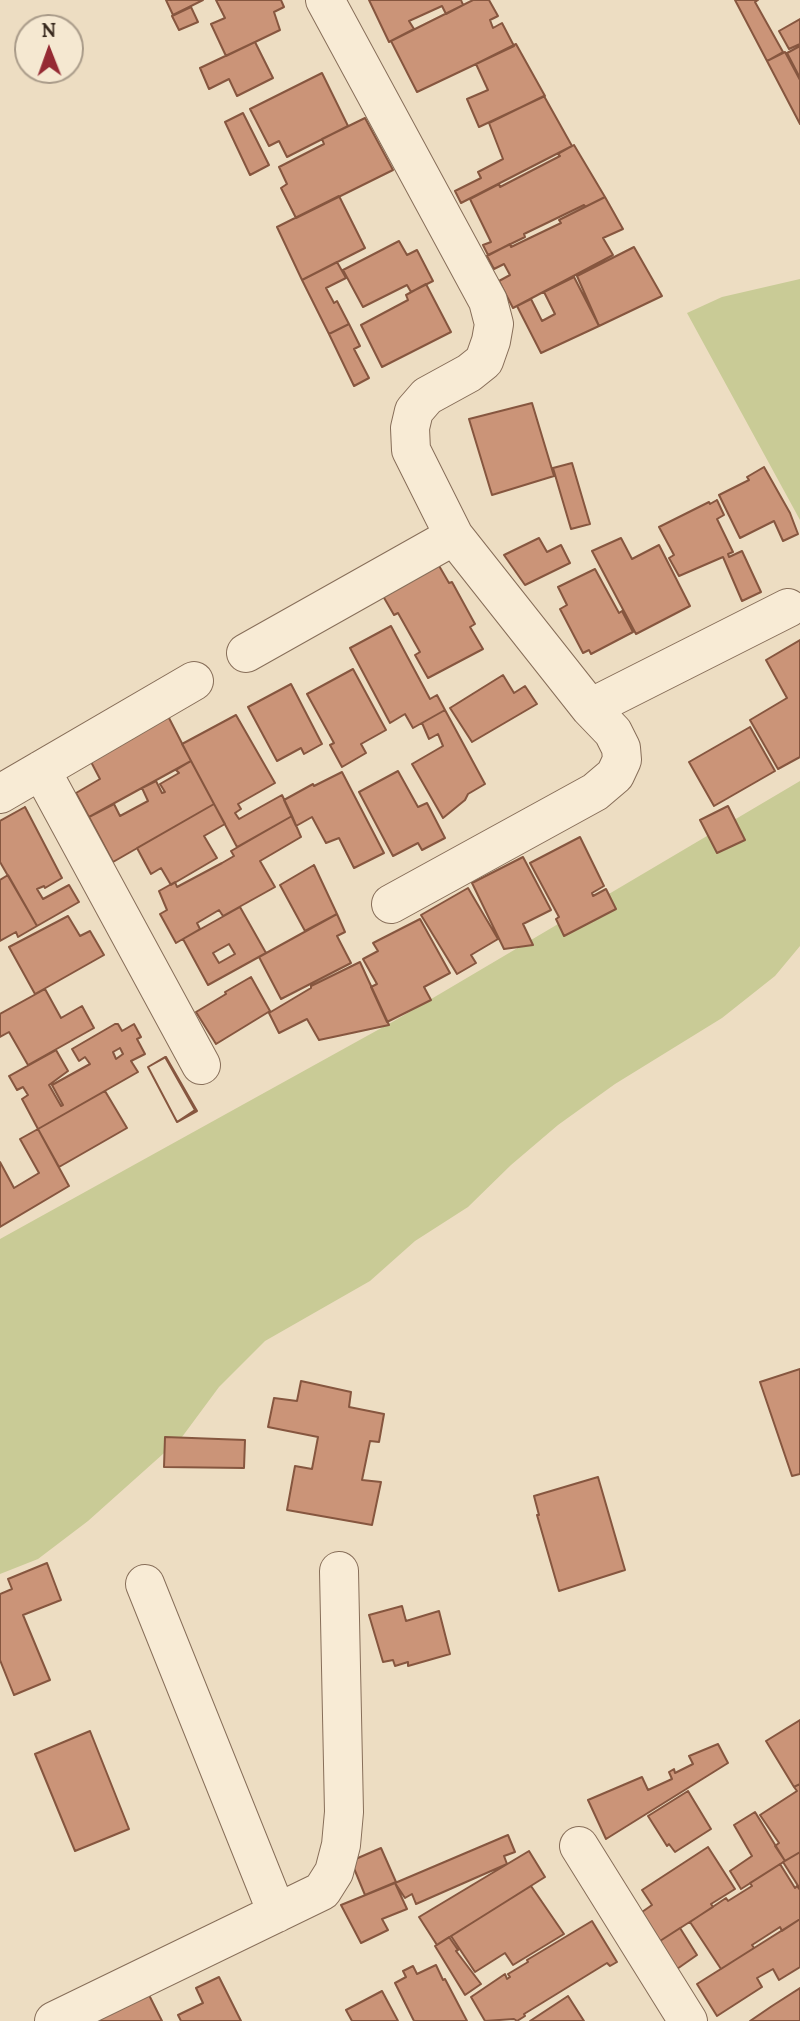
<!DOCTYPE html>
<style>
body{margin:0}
#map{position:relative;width:800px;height:2021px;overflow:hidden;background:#edddc2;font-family:Lora,serif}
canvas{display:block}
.north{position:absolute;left:14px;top:14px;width:70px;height:70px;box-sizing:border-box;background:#f5e8d1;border:2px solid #a99b89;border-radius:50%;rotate:359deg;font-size:19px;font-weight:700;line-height:28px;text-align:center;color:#37281d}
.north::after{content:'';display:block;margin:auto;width:24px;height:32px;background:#952a33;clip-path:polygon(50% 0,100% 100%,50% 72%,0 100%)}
</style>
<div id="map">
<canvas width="800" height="2021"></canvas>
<div class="north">N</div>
</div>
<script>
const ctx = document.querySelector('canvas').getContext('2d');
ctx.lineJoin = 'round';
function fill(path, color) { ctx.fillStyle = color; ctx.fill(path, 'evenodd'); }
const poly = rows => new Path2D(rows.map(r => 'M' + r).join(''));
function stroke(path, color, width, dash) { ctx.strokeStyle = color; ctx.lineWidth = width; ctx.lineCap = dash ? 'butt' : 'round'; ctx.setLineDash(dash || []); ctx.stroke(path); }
fill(poly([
 [800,279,800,520,687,313,722,297],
 [800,781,800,946,775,976,722,1018,615,1084,558,1125,511,1165,468,1207,415,1241,370,1281,265,1341,219,1387,182,1437,88,1521,38,1559,0,1574,0,1239,394,1021]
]), '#c9cb96');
const building = poly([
 [166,0,203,0,173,15,166,0],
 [216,0,281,0,284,7,274,12,280,30,226,56,211,24,225,18,216,0],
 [369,0,461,0,463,5,446,14,442,6,409,21,414,29,389,42,369,0],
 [473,0,489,0,498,16,490,20,493,28,502,23,514,46,417,92,391,41,473,0],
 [735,0,758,0,755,2,783,52,767,61,735,0],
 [191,7,198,22,179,30,172,16,191,7],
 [800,19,800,44,789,49,779,31,800,19],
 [255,42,273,78,237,96,229,79,209,89,200,68,255,42],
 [516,44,545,96,479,127,467,99,488,90,476,64,516,44],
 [800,46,800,78,787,53,800,46],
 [785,52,800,80,800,124,767,61,785,52],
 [322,73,348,126,287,157,279,141,269,146,250,109,322,73],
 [544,96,572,146,461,203,455,191,481,178,478,172,503,159,489,123,544,96],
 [243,113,269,165,250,175,225,122,243,113],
 [365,118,393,170,296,218,281,188,287,184,279,167,324,144,322,139,365,118],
 [574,145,605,197,585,207,584,205,524,234,525,237,488,255,483,245,491,242,470,199,499,184,500,187,560,156,558,154,574,145],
 [339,196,365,248,302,280,277,227,339,196],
 [605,197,623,229,603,238,613,255,513,308,499,281,510,275,504,264,494,269,487,256,510,244,511,247,561,223,559,220,605,197],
 [399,241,407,255,417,250,433,281,411,292,407,285,363,307,343,270,399,241],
 [634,247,662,296,599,326,577,276,634,247],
 [337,262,346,278,326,288,334,303,337,301,349,324,329,334,302,280,337,262],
 [574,277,599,326,541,353,517,306,531,299,542,321,555,314,544,292,574,277],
 [426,284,451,332,382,367,361,325,408,300,406,295,426,284],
 [349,324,360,346,354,349,369,378,354,386,329,334,349,324],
 [532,403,554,476,492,495,469,419,532,403],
 [572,463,590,524,571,529,553,468,572,463],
 [764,467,790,513,798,534,783,541,774,521,740,538,719,495,749,480,747,477,764,467],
 [717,500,724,515,717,519,733,552,728,554,729,557,742,551,761,592,742,601,723,557,679,576,669,558,674,555,659,527,709,502,710,504,717,500],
 [539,538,547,552,561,545,570,563,525,585,504,555,539,538],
 [621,538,632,559,659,545,690,606,636,634,592,551,621,538],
 [438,564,449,583,452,582,475,624,470,627,483,649,428,678,415,655,420,652,398,613,394,615,383,596,438,564],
 [595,569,619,613,622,611,633,632,591,654,589,650,583,653,560,609,567,605,558,587,595,569],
 [391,626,430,699,437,695,445,710,413,728,405,714,390,723,350,648,391,626],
 [800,640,800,757,778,769,750,720,787,698,766,660,800,640],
 [353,669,386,730,361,744,366,753,342,767,330,745,334,743,307,694,353,669],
 [503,675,514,693,525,686,537,704,472,742,450,708,503,675],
 [291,684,322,744,304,754,301,748,277,761,248,707,291,684],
 [445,710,485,784,468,794,465,800,443,818,412,764,443,746,438,734,429,739,422,723,445,710],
 [236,715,275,783,238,804,241,809,235,813,239,819,282,795,292,816,237,847,182,744,236,715],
 [168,716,191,761,89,817,76,793,100,779,90,760,168,716],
 [750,727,775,771,714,806,689,762,750,727],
 [191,761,214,804,113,862,89,817,114,804,120,816,148,801,142,788,156,781,162,793,165,792,160,784,179,773,176,770,191,761],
 [398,771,418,807,427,803,445,838,422,850,418,843,393,856,359,792,398,771],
 [342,772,384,853,354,868,339,838,326,843,312,817,296,826,284,800,313,784,314,786,342,772],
 [214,804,225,824,204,836,217,858,171,885,161,868,151,874,137,848,214,804],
 [728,806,745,840,717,853,700,820,728,806],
 [25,807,62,878,45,888,44,886,37,889,43,899,69,885,79,902,37,926,0,862,0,821,25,807],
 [292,816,301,837,260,861,275,887,223,916,219,910,197,923,200,929,176,943,160,914,167,910,159,891,175,882,177,887,222,863,234,856,231,851,292,816],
 [580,837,604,886,592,893,593,896,606,889,616,909,564,936,556,919,559,917,530,863,580,837],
 [523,857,551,910,523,924,533,945,504,949,472,883,523,857],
 [314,865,337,914,305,931,280,885,314,865],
 [8,875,37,926,18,937,16,932,0,941,0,880,8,875],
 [468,888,498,939,471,955,476,963,457,974,421,915,468,888],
 [240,907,266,953,208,985,183,939,240,907],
 [229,944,235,954,219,963,213,953,229,944],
 [337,914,345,932,337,936,351,963,281,999,259,957,337,914],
 [68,916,80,936,90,931,104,955,35,994,9,947,68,916],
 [420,919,450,973,424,987,431,1000,387,1022,371,987,377,984,363,959,378,951,373,943,420,919],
 [360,962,389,1025,319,1040,307,1019,279,1033,269,1013,311,988,311,986,360,962],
 [251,977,270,1011,216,1044,196,1012,226,994,225,992,251,977],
 [45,989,61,1018,82,1006,94,1028,28,1065,9,1032,0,1037,0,1014,45,989],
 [115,1024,118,1024,122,1031,134,1024,141,1037,137,1039,145,1054,131,1061,138,1072,38,1129,22,1099,28,1095,23,1087,17,1090,9,1076,56,1050,68,1071,49,1085,61,1106,63,1105,52,1085,90,1064,85,1057,79,1061,72,1049,115,1024],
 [120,1048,123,1054,116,1059,113,1052,120,1048],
 [165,1057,195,1110,177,1122,148,1067,165,1057],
 [166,1057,197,1111,177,1122,148,1067,166,1057],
 [105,1091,127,1128,59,1167,38,1129,105,1091],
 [38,1129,69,1186,0,1227,0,1162,14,1188,39,1173,20,1139,38,1129],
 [800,1369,800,1474,792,1476,760,1382,800,1369],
 [301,1381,351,1392,349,1407,384,1414,379,1442,370,1441,362,1480,381,1482,372,1525,287,1510,295,1466,312,1469,318,1437,268,1427,274,1398,297,1401,301,1381],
 [165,1437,245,1440,244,1468,164,1467,165,1437],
 [598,1477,625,1570,559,1591,537,1515,539,1515,534,1496,598,1477],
 [47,1563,61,1600,23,1615,50,1680,14,1695,0,1660,0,1594,12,1589,8,1579,47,1563],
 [402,1606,406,1621,439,1611,450,1654,408,1666,408,1662,395,1666,393,1660,383,1662,369,1615,402,1606],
 [800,1720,800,1784,794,1787,766,1741,800,1720],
 [90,1731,129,1829,75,1851,35,1754,90,1731],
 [718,1744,728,1763,606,1839,588,1800,642,1777,648,1790,672,1779,669,1772,674,1769,675,1773,693,1764,689,1756,718,1744],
 [800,1784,800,1852,785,1861,775,1846,779,1843,760,1815,797,1791,794,1787,800,1784],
 [688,1791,711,1829,675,1852,669,1844,667,1846,648,1816,688,1791],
 [755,1812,785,1861,741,1889,730,1871,752,1856,734,1825,755,1812],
 [508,1835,515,1852,504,1856,507,1864,416,1904,412,1894,405,1898,395,1883,508,1835],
 [708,1847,735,1889,711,1904,713,1907,660,1941,642,1912,652,1905,642,1890,708,1847],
 [381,1848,396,1882,365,1895,351,1861,381,1848],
 [529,1851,545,1877,437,1945,419,1917,529,1851],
 [800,1852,800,1889,783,1862,800,1852],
 [780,1864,795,1888,797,1886,800,1890,800,1919,782,1931,780,1927,752,1945,754,1948,721,1969,690,1922,726,1898,728,1901,752,1886,750,1883,780,1864],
 [395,1883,407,1909,382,1919,388,1930,361,1943,341,1905,395,1883],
 [531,1886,564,1934,513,1965,505,1953,475,1972,451,1936,531,1886],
 [800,1919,800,1967,779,1980,773,1969,757,1978,762,1987,717,2016,697,1984,800,1919],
 [592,1921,617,1962,610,1966,607,1963,524,2014,525,2016,517,2021,514,2019,485,2021,471,1997,505,1974,507,1979,510,1977,508,1974,528,1962,527,1960,592,1921],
 [680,1928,697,1955,677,1969,660,1941,680,1928],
 [449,1937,458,1950,456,1951,481,1984,465,1995,435,1946,449,1937],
 [436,1965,443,1980,445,1979,467,2021,414,2021,395,1983,406,1977,403,1971,413,1966,417,1974,436,1965],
 [219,1977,241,2021,181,2021,178,2015,203,2003,196,1988,219,1977],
 [800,1988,800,2021,750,2021,772,2006,800,1988],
 [147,1991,162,2021,84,2021,147,1991],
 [382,1991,398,2021,352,2021,346,2010,382,1991],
 [568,1996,584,2021,530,2021,568,1996]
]);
fill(building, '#cb9478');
stroke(building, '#86563f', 2);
const minor = poly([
 [325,0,488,301,494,324,491,341,484,361,469,373,427,396,414,411,410,428,411,450,454,536,590,708,613,732,621,748,622,760,615,775,595,792,391,904],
 [246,653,454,536],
 [590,708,788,608],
 [41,770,201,1065],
 [0,794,194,681],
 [145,1584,277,1913],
 [579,1846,688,2021],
 [54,2021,322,1891,334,1872,341,1845,344,1812,339,1571]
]);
stroke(minor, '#876e59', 40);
stroke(minor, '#f8ebd5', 38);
</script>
